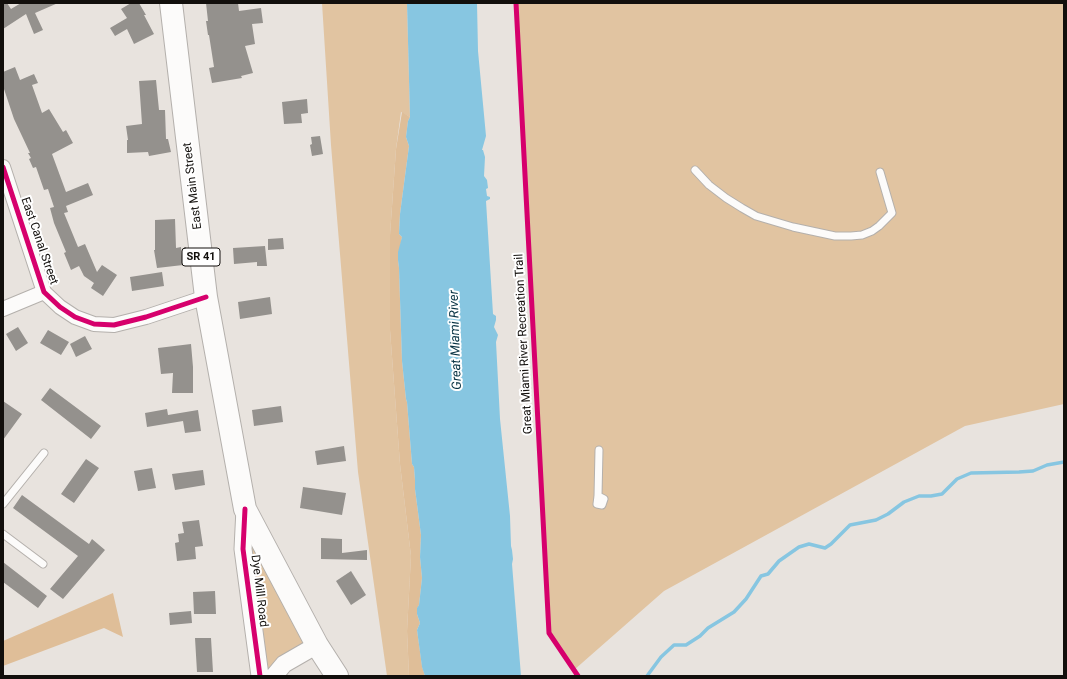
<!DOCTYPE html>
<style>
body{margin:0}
#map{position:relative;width:1067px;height:679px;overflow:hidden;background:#e8e3de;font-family:Roboto,sans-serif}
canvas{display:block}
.frame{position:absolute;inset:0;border:4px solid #120f0c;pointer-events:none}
</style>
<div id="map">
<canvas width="1067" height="679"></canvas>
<div class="frame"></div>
</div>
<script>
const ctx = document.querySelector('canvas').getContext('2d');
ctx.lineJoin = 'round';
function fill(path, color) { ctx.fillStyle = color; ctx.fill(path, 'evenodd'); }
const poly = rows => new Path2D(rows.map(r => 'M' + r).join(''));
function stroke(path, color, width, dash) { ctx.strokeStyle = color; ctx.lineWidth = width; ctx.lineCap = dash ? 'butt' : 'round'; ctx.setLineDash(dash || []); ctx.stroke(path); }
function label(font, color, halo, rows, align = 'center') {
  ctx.font = font + ' Roboto,sans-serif'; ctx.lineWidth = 4; ctx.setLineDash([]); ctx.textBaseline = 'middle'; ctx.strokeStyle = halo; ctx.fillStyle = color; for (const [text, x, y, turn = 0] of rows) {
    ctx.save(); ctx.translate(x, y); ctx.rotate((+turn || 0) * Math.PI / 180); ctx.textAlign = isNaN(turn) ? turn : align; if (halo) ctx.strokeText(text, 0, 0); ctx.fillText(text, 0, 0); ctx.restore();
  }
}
fill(poly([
 [322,3,407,3,410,117,401,112,396,149,390,235,390,330,400,464,411,556,407,631,409,676,387,676,358,472,331,145],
 [516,3,1064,3,1064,404,965,426,664,591,574,670,549,633],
 [245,509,317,645,260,676]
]), '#e1c4a1');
fill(poly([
 [402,112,410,117,408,121,406,137,409,146,400,214,399,234,402,237,398,260,399,268,402,361,406,399,407,402,412,464,414,467,415,480,415,489,421,535,420,557,422,578,419,605,417,609,417,614,420,623,417,630,422,666,425,676,409,676,407,631,411,556,400,464,390,330,390,235,396,149],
 [113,593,123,637,104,628,3,666,3,641]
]), '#dfbe98');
fill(poly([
 [407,3,477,3,478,51,486,136,482,150,483,150,485,157,484,176,487,180,488,188,486,189,487,196,490,197,490,199,486,201,493,314,496,316,496,320,494,327,498,335,496,342,500,419,510,516,511,546,512,550,513,559,512,564,521,676,425,676,422,667,417,630,420,623,417,614,417,608,419,605,422,578,420,557,421,535,415,489,415,480,414,467,412,464,407,402,406,399,402,361,399,268,398,260,398,252,402,237,399,234,400,214,409,146,406,137,408,121,410,117]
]), '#87c6e1');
stroke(poly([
 [647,676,661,657,674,645,686,645,700,636,708,628,734,612,746,599,761,576,768,574,779,561,799,547,809,544,825,548,831,544,850,525,876,520,888,514,904,502,919,496,931,496,942,494,957,479,971,473,1019,472,1033,471,1047,465,1064,462]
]), '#87c6e1', 3.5);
fill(poly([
 [3,3,7,3,11,9,21,3,58,3,35,13,43,30,34,34,26,14,3,29],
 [131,3,139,3,146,15,144,15,154,34,134,44,127,29,115,36,110,28,127,18,121,9],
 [206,3,238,3,239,11,261,8,263,23,252,24,255,44,245,46,253,73,241,76,242,78,212,83,209,68,214,67,209,35,208,35,206,21,208,21],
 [15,67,20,80,34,74,38,83,32,85,42,113,49,109,63,132,66,130,73,143,52,154,66,192,88,183,93,195,66,206,68,212,64,213,78,247,85,244,97,272,102,265,117,275,103,296,91,288,94,283,84,276,79,266,71,270,64,253,66,252,54,223,50,208,54,207,48,189,44,190,36,167,33,168,29,159,31,158,28,153,30,153,14,119,3,86,3,72],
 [156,80,159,110,165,110,166,139,168,139,171,152,149,156,148,152,127,153,127,140,128,140,126,126,142,124,139,81],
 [307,99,308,113,301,114,302,123,284,124,282,102],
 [320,136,323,154,312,156,310,145,312,144,311,137],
 [175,219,176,248,181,247,183,265,157,268,154,250,155,250,155,220],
 [283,238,284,249,268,250,268,239],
 [265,246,267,266,257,266,257,262,234,264,233,248],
 [162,272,164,286,132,291,130,277],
 [270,297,272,314,240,319,238,302],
 [18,327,28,343,16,351,6,334],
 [48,330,69,342,61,355,40,343],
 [85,336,92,349,76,357,70,344],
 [191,344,193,367,193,393,172,393,173,373,161,374,158,348],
 [50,388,101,426,91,439,41,400],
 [3,401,22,414,3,440],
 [281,406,283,422,254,426,252,410],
 [167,409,168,415,198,410,201,431,185,433,183,421,147,427,145,413],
 [344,446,346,461,317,465,315,451],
 [86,459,99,468,74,503,61,494],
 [152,468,156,488,138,491,134,471],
 [203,470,205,485,175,490,172,474],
 [303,487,346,493,342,515,300,508],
 [22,495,89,544,92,539,105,550,63,599,50,589,78,556,13,508],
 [199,520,203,546,195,547,196,559,177,561,175,543,179,542,178,534,184,533,182,522],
 [321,538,342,539,342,553,367,550,367,560,321,559],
 [3,562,47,596,38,608,3,582],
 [351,571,366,595,351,605,336,581],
 [215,591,216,614,194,614,193,592],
 [191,611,192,623,170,625,169,613],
 [195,638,211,638,213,672,197,672]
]), '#94918d');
const service = poly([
 [695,170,709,185,726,198,742,208,756,216,793,227,835,236,851,236,862,235,872,231,879,226,892,213,880,172],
 [598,496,604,499,602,505,597,504,598,496,599,450],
 [3,504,44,453],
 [3,534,43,564]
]);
const minor = poly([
 [3,167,44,292,60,307,75,317,94,324,114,325,146,317,206,297],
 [3,309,44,292]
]);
const tertiary = poly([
 [245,509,243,549,260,676],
 [274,676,284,664,317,645]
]);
const primary = poly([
 [171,3,206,297,245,509,317,645,337,676]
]);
stroke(service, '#b4b0ac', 9);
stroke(minor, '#b4b0ac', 16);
stroke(tertiary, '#b4b0ac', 19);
stroke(primary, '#b4b0ac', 24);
stroke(service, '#fcfbfa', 7);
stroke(minor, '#fcfbfa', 14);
stroke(tertiary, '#fcfbfa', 17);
stroke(primary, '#fcfbfa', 22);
stroke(poly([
 [516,3,549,633,578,676],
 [3,167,44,292,60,307,75,317,94,324,114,325,146,317,206,297],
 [245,509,243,549,260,676]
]), '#d6006c', 5);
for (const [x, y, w] of [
 [201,257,38]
]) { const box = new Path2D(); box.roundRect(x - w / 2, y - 9, w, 18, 3); ctx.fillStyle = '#fff'; ctx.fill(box); stroke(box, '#120f0c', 1); }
label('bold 11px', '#120f0c', null, [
 ["SR 41",201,257]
]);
label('12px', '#120f0c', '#fff', [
 ["East Main Street",193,186,-97],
 ["East Canal Street",39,241,71],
 ["Great Miami River Recreation Trail",524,344,-93],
 ["Dye Mill Road",259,591,83]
]);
label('italic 13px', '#083344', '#fff', [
 ["Great Miami River",456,340,-92]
]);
</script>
